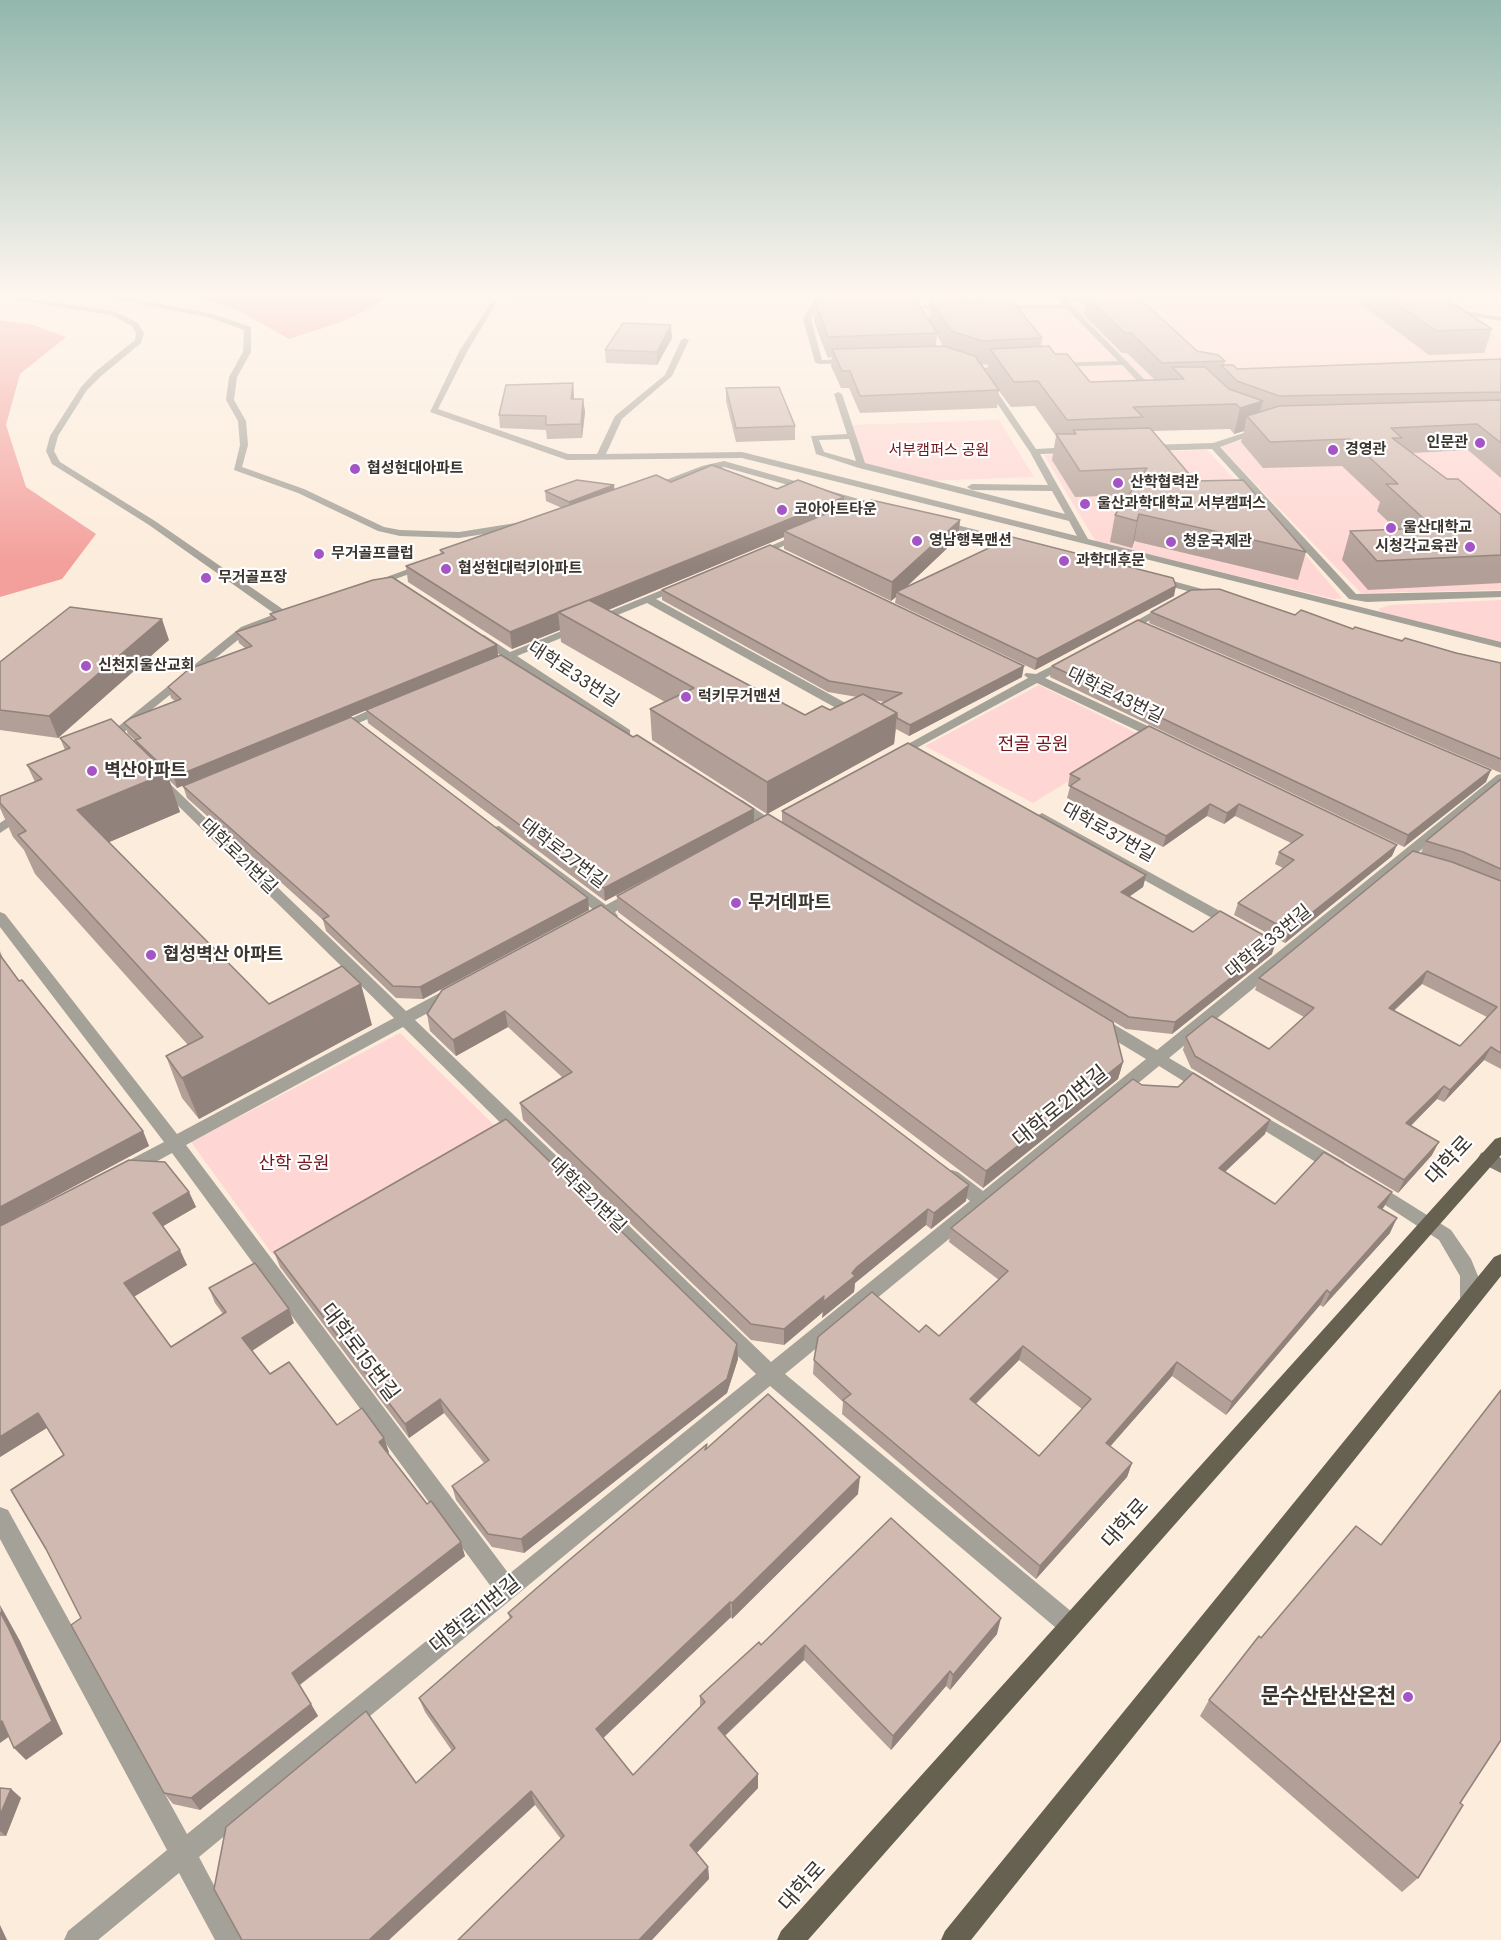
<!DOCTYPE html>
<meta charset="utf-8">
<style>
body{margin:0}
canvas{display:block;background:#fcecdb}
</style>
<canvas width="1501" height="1940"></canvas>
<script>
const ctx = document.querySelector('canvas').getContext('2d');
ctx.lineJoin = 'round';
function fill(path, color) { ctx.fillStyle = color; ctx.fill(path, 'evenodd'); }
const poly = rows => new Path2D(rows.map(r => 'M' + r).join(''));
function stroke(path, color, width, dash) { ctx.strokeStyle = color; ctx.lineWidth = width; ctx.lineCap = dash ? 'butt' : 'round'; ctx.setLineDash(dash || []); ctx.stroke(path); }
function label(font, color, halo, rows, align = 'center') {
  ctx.font = font + ' "DM Sans","Noto Sans KR",sans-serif'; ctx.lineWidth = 4.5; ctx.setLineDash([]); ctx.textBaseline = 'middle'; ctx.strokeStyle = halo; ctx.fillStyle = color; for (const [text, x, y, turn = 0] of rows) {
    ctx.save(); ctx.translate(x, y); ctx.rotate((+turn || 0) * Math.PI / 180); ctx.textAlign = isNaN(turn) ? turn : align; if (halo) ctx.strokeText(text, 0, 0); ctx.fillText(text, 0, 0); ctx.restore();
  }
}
fill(poly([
 [512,295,654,295,652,308,506,307],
 [1194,295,1350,295,1462,313,1501,339,1501,376,1149,388,1061,299],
 [929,308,1067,308,1119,361,979,367,948,358,928,324],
 [1121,365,1148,390,1215,407,988,370],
 [999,420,1034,477,923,481,862,466,848,425],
 [1501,423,1501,590,1361,593,1220,447,1270,430],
 [1207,450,1307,557,1342,598,1334,599,1096,542,1044,455],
 [1501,600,1501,642,1383,613,1378,609,1390,605],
 [1039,685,1142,736,1033,803,925,746],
 [400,1033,495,1126,273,1255,191,1142]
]), '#fed6d3');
fill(poly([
 [187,295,388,295,381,302,344,321,289,339,236,309],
 [0,320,34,325,66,337,20,374,6,425,26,487,96,534,62,579,0,597]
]), '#f39f9b');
fill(poly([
 [0,295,113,311,138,323,144,333,141,343,101,376,87,390,58,436,54,451,60,462,155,521,284,610,289,609,294,612,249,631,108,745,104,744,104,738,241,627,275,614,149,525,52,464,46,451,50,436,81,387,95,372,135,340,136,333,132,326,111,315,0,297,0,295],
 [98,295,111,295,213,314,251,327,251,352,237,377,234,400,246,421,248,445,242,467,304,489,384,527,400,530,459,532,522,522,527,525,522,528,459,538,400,536,378,531,298,493,234,470,240,445,238,421,226,400,229,377,243,352,244,330,211,318,98,295],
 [818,295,824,296,811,319,822,360,851,359,854,363,819,364,815,362,803,319,818,295],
 [978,295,984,295,985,308,980,307,978,295],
 [1054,295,1063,297,1197,295,1194,297,1067,301,1151,386,1162,386,1162,390,1146,390,1122,365,1052,367,1055,363,1118,361,1067,309,997,309,994,307,997,305,1063,305,1054,295],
 [492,301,497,302,468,350,438,409,568,454,597,454,615,416,665,375,681,340,685,338,689,340,672,376,622,419,606,454,742,452,1077,536,1069,521,859,468,816,454,811,436,847,434,834,394,838,392,842,394,865,463,1065,514,1052,491,972,490,967,487,972,484,1048,485,1030,452,974,369,1007,365,1010,369,983,371,1036,449,1073,447,1077,450,1073,453,1040,454,1088,539,1501,642,1501,648,742,458,567,460,430,412,460,350,492,301],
 [849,439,856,461,824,452,819,440,849,439],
 [924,305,949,305,952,307,949,309,922,308,924,305],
 [1451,309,1501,317,1501,321,1449,312,1451,309],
 [1259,428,1266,430,1220,447,1356,594,1501,591,1501,597,1367,602,1349,599,1212,449,1148,451,1144,448,1148,445,1213,443,1259,428],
 [724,461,880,505,882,507,874,509,724,467,653,490,645,488,702,466,724,461],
 [941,521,1028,543,1030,545,1025,548,938,526,936,524,941,521],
 [798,534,806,536,761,556,752,554,798,534],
 [422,564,431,566,379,585,370,583,422,564],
 [1158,577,1217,593,1218,595,1213,598,1154,582,1153,580,1158,577],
 [679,583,683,584,683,588,656,599,862,712,862,718,854,718,647,603,517,656,630,730,630,736,626,737,508,660,497,661,495,659,500,655,475,637,484,635,510,652,679,583],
 [1168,603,1172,604,1172,608,1127,633,1118,631,1168,603],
 [1068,658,1074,661,1072,663,1045,678,1167,735,1167,741,1159,741,1037,683,898,758,894,759,888,755,1028,678,1024,675,1026,673,1036,674,1068,658],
 [385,703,391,707,389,710,342,730,334,730,332,727,385,703],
 [1501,774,1501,784,1169,1058,1213,1084,1215,1088,1213,1092,1201,1092,1159,1066,785,1374,1078,1617,1082,1625,1078,1633,1070,1637,1062,1633,770,1386,199,1857,243,1940,215,1940,179,1873,98,1940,64,1940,68,1931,167,1850,0,1539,0,1507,8,1510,187,1834,492,1588,172,1153,132,1175,126,1177,120,1175,117,1170,120,1165,164,1142,0,927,0,912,5,914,177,1134,394,1018,157,785,157,779,165,779,406,1011,445,990,455,990,458,994,455,998,415,1020,771,1362,970,1201,946,1182,943,1177,946,1172,952,1170,958,1172,983,1191,1146,1059,1093,1027,1091,1023,1093,1019,1105,1019,1157,1050,1497,775,1501,774],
 [403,1027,756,1374,509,1574,186,1145,403,1027],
 [737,799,742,800,785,829,783,832,773,832,732,806,731,803,732,800,737,799],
 [22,808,27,809,29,812,27,815,0,833,0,823,22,808],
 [1042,813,1238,921,1240,924,1238,927,1228,927,1037,820,1035,817,1042,813],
 [499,826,606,905,630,892,640,892,642,895,615,912,618,916,616,919,611,921,604,918,590,924,585,922,583,919,585,916,595,911,494,833,492,830,494,827,499,826],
 [1250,1108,1344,1162,1347,1167,1344,1172,1338,1174,1332,1172,1244,1118,1242,1114,1244,1110,1250,1108],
 [1371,1180,1451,1230,1471,1259,1478,1276,1480,1299,1477,1305,1470,1307,1463,1305,1460,1299,1460,1276,1439,1240,1365,1192,1362,1187,1365,1182,1371,1180]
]), '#a4a198');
fill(poly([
 [1487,1151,1501,1158,1501,1173,1481,1163,1478,1158,1481,1153,1487,1151]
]), '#807c6f');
fill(poly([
 [1501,1137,1501,1155,808,1940,777,1940,781,1931,1495,1139,1501,1137],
 [1501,1254,1501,1276,971,1940,941,1940,945,1931,1494,1257,1501,1254]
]), '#676152');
fill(poly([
 [819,295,919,295,919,305,929,321,930,295,967,295,967,302,1042,338,1041,347,1055,354,1090,382,1155,380,1127,353,1122,353,1084,315,1086,306,1083,303,1084,295,1136,295,1197,351,1225,361,1224,365,1237,369,1501,359,1501,478,1468,450,1412,453,1447,479,1501,515,1501,583,1368,590,1342,560,1350,531,1396,529,1377,511,1380,502,1342,466,1263,468,1241,442,1244,431,1234,434,1230,429,1153,431,1195,481,1306,552,1298,580,1134,541,1132,548,1110,542,1115,515,1129,495,1075,497,1052,460,1056,436,1035,406,1011,407,999,391,997,408,860,413,849,388,841,388,831,366,832,357,828,358,814,322,815,302,819,302],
 [937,335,943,346,936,346],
 [988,364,987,373,981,365],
 [1353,295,1484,295,1484,298,1446,299,1492,329,1484,353,1429,355,1352,298],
 [672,338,657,365,606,363,605,350],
 [573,383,574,399,583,399,585,412,582,438,547,439,546,430,500,428,499,415],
 [726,388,795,426,795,440,736,442,726,401],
 [671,482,777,489,844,507,868,503,960,520,958,538,904,589,1174,596,1035,670,895,603,896,597,891,601,784,549,784,537,608,610,805,715,830,710,857,697,828,692,662,600,662,590,1022,677,909,736,896,729,894,744,767,814,652,740,650,709,665,702,561,642,560,630,512,649,408,582,406,566,441,554,440,550,562,508,546,501,545,491,615,490],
 [873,700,885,702,881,704],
 [1151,612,1295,615,1501,663,1501,773,1149,623],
 [270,614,497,645,498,656,177,788,169,780,180,812,109,842,269,1004,372,1025,199,1119,182,1098,166,1056,188,1045,35,874,24,850,13,837,0,808,0,796,35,782,27,765,65,750,60,738,137,744,136,741,128,734,124,723,175,701,171,698,168,687,245,648,239,643,236,632,271,620],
 [169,640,58,738,0,730,0,662],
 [1052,666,1486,782,1404,847,1050,677],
 [366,710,754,809,754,822,605,901,368,723],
 [1149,726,1392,856,1285,943,1234,915,1238,903,1283,868,1275,864,1279,852,1291,843,1235,816,1224,824,1207,816,1163,847,1067,798,1070,787,1068,786,1070,774],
 [1501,779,1501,1069,1484,1060,1444,1102,1437,1099,1411,1126,1432,1155,1398,1193,1191,1068,1183,1050,1186,1037,1269,1049,1304,1017,1255,990,1259,978,1421,853,1426,841],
 [1422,984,1487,1017,1460,1046,1394,1011],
 [183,786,589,910,423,999,396,998,326,931,323,920,187,798],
 [782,811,1146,875,1143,887,1129,897,1193,932,1272,954,1172,1034,1126,1029,976,939,1123,1062,1118,1079,983,1188,618,912,617,896,782,823],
 [601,905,966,1201,931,1229,926,1225,855,1283,854,1292,822,1318,823,1312,784,1345,751,1340,523,1120,520,1103,562,1077,508,1027,456,1056,430,1031,427,1014],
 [0,951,2,956,1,956,19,981,143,1131,149,1146,21,1215,189,1192,196,1207,163,1226,187,1265,134,1296,171,1347,223,1314,215,1303,209,1288,294,1323,252,1350,270,1374,337,1425,389,1452,388,1453,465,1556,300,1685,318,1716,200,1810,173,1804,164,1793,81,1618,64,1455,47,1428,0,1457],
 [1142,1085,1265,1134,1225,1172,1275,1204,1392,1192,1382,1209,1390,1233,1323,1307,1320,1305,1226,1415,1172,1376,1110,1446,1132,1463,1127,1477,1036,1579,842,1414,843,1402,813,1374,814,1360,919,1332,939,1336,999,1280,949,1242,951,1228],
 [1019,1360,1082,1409,1039,1456,976,1404],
 [274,1252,738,1359,727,1393,524,1553,492,1547,456,1500,452,1486,484,1463,444,1413,409,1438,280,1267],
 [707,1448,858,1494,732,1619,731,1617,603,1738,633,1775,700,1707,700,1696,761,1645,997,1634,950,1690,946,1686,891,1750,804,1660,725,1736,758,1774,758,1788,696,1853,708,1867,709,1879,561,1839,535,1805,416,1783,452,1751,425,1712,419,1698,510,1619,508,1613],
 [1209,1700,1460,1803,1418,1878,1402,1892,1200,1716],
 [0,1788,11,1789,21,1798,6,1836,0,1836]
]), '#b29f97');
fill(poly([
 [671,325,672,338,657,365,657,352],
 [573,383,574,396,573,412,571,399],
 [583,399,585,412,582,438,581,424],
 [1263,401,1256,426,1247,416,1244,431,1234,434,1240,408],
 [614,485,615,495,570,512,569,502],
 [844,497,844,512,784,531,784,537,577,623,559,613],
 [1139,514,1134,541,1132,548,1137,521],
 [960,520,958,538,899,594,896,592,896,597,891,601,892,582],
 [1176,586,1174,596,1035,670,1037,659],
 [558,613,560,630,512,649,510,632],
 [162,619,169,640,58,738,49,716],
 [497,645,498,656,177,788,174,777],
 [1024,666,1022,677,909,736,910,725],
 [897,713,894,744,767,814,767,782],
 [1491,770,1486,782,1404,847,1408,835],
 [167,773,180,812,93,849,77,810],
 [1210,804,1207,816,1163,847,1166,836],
 [1239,804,1235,816,1224,824,1227,813],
 [754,809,754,822,605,901,604,888],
 [1397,845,1392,856,1285,943,1289,931],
 [1146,875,1143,887,1118,904,1121,892],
 [588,898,589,910,423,999,420,987],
 [1276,942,1272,954,1172,1034,1175,1022],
 [1427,971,1422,984,1383,1020,1389,1008],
 [361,984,372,1025,199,1119,182,1078],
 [505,1011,508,1027,456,1056,453,1040],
 [1491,1047,1484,1060,1444,1102,1450,1090],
 [1123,1062,1118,1079,983,1188,986,1171],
 [1444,1086,1437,1099,1400,1136,1406,1123],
 [1270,1120,1265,1134,1213,1183,1219,1168],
 [143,1131,149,1146,0,1226,0,1207],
 [1439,1142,1432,1155,1398,1193,1404,1180],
 [969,1185,966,1201,931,1229,934,1213],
 [189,1192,196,1207,160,1228,153,1213],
 [1392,1192,1384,1207,1371,1221,1378,1207],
 [928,1209,926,1225,855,1283,854,1292,822,1318,823,1312,784,1345,784,1329,852,1273,857,1267],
 [1397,1218,1390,1233,1323,1307,1330,1293],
 [180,1250,187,1265,132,1298,124,1283],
 [1327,1290,1320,1305,1226,1415,1232,1402],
 [289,1309,294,1323,249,1353,242,1338],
 [737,1344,738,1359,727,1393,524,1553,521,1539],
 [1023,1346,1019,1360,967,1412,970,1399],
 [1177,1362,1172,1376,1101,1457,1106,1443],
 [440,1399,444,1413,409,1438,405,1424],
 [38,1413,48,1427,0,1457,0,1437],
 [384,1438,389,1452,384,1456,379,1442],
 [1132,1463,1127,1477,1036,1579,1040,1566],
 [860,1477,858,1494,732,1619,732,1603],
 [461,1542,465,1556,299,1685,292,1673],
 [730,1602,731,1617,598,1743,596,1729],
 [0,1605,20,1641,63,1734,26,1760,14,1748],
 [1001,1618,997,1634,950,1690,953,1675],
 [805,1645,804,1660,718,1742,718,1728],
 [950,1671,946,1686,891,1750,893,1736],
 [311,1704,318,1716,200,1810,191,1798],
 [2,1721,14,1733,0,1743,0,1722],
 [758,1774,758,1788,692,1858,690,1845],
 [11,1789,21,1798,6,1836,0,1831,0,1815],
 [531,1791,535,1805,389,1940,369,1940],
 [708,1867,709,1879,652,1940,639,1940],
 [0,1925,7,1940,0,1940]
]), '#91827b');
const building = poly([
 [822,295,919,295,919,305,937,333,828,337,815,302,825,302,822,295],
 [931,295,967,295,967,302,1011,300,1042,338,982,341,951,331,931,301,931,295],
 [1094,295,1136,295,1197,351,1218,355,1225,361,1162,363,1131,333,1125,333,1087,297,1095,296,1094,295],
 [1385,295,1440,295,1492,329,1436,331,1385,295],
 [623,323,671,325,657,352,605,350,623,323],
 [944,346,975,356,999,390,860,396,850,371,842,371,832,349,944,346],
 [1049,346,1055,354,1067,354,1090,382,1184,379,1172,367,1205,367,1229,389,1263,401,1240,408,1236,404,1133,407,1143,417,1067,420,1038,381,1014,382,990,349,1049,346],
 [1501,359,1501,392,1279,396,1237,381,1221,365,1233,365,1237,369,1501,359],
 [573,383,571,399,583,399,581,424,546,425,546,416,499,415,506,385,573,383],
 [779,387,795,426,736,428,726,388,779,387],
 [1501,400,1501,443,1477,424,1391,428,1402,438,1392,438,1447,479,1458,479,1501,515,1501,555,1377,561,1350,531,1434,528,1386,484,1398,484,1350,439,1270,442,1247,416,1279,406,1501,400],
 [1150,428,1195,481,1243,480,1306,552,1139,514,1137,521,1115,515,1147,468,1080,471,1056,434,1076,434,1073,430,1150,428],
 [712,465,777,489,798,480,844,497,510,632,406,566,444,553,440,550,656,475,671,482,712,465],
 [577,480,614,485,569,502,545,491,577,480],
 [860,500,868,503,871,500,960,520,892,582,784,531,860,500],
 [1012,537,1173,578,1176,586,1037,659,896,592,1012,537],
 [770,545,1024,666,910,725,897,718,897,713,881,704,902,693,829,681,662,590,770,545],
 [392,577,497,645,174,777,135,740,141,738,124,723,131,718,181,699,168,687,189,669,252,646,236,632,276,619,270,614,373,580,392,577],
 [1219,589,1295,615,1301,610,1353,629,1355,627,1402,641,1405,638,1456,653,1501,663,1501,759,1151,612,1191,590,1219,589],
 [589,600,805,715,822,706,830,710,863,694,897,713,767,782,650,709,694,688,558,612,589,600],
 [70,607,162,619,49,716,0,710,0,662,70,607],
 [1138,620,1491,770,1408,835,1052,666,1138,620],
 [501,655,633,737,637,735,754,809,604,888,366,710,501,655],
 [351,717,588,898,420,987,393,986,323,919,329,916,183,786,351,717],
 [111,719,167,773,77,810,269,1004,342,966,361,984,182,1078,166,1056,203,1037,18,835,26,831,0,803,0,796,42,779,27,765,70,748,60,738,111,719],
 [1149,726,1397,845,1289,931,1238,903,1294,860,1279,852,1303,835,1239,804,1227,813,1210,804,1166,836,1070,786,1080,779,1070,774,1149,726],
 [908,743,1146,875,1121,892,1193,932,1220,911,1276,942,1175,1022,1129,1017,782,811,908,743],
 [1501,779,1501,869,1463,852,1426,841,1501,779],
 [768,814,1113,1022,1123,1062,986,1171,617,896,768,814],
 [1413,851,1452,862,1501,881,1501,1053,1491,1047,1450,1090,1444,1086,1406,1123,1439,1142,1404,1180,1195,1056,1186,1037,1212,1016,1269,1049,1314,1008,1259,978,1413,851],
 [1427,971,1497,1007,1460,1046,1389,1008,1427,971],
 [601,905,969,1185,934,1213,928,1209,857,1267,852,1273,855,1276,823,1302,824,1296,784,1329,751,1324,520,1103,572,1072,505,1011,453,1040,427,1014,442,990,601,905],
 [0,955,19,981,22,980,143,1131,0,1207,0,955],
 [1193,1073,1270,1120,1219,1168,1275,1204,1324,1152,1392,1192,1378,1207,1397,1218,1330,1293,1327,1290,1232,1402,1177,1362,1106,1443,1132,1463,1040,1566,843,1400,851,1394,814,1360,818,1337,872,1292,919,1332,926,1325,939,1336,1008,1271,951,1228,1133,1079,1142,1085,1178,1087,1193,1073],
 [1023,1346,1091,1399,1039,1456,970,1399,1023,1346],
 [506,1119,737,1344,727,1379,521,1539,488,1534,452,1486,489,1460,440,1399,405,1424,274,1252,506,1119],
 [129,1160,165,1162,189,1192,153,1213,180,1250,124,1283,171,1347,226,1312,209,1288,255,1263,289,1309,242,1338,270,1374,289,1362,337,1425,362,1408,384,1438,379,1442,427,1504,431,1501,461,1542,292,1673,311,1704,191,1798,164,1793,71,1625,81,1618,46,1549,11,1490,64,1455,38,1413,0,1437,0,1226,129,1160],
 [1501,1390,1501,1740,1460,1803,1463,1805,1418,1878,1209,1700,1259,1636,1261,1638,1356,1526,1381,1545,1501,1390],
 [768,1394,860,1477,732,1603,730,1602,596,1729,633,1775,705,1702,700,1696,759,1642,761,1645,891,1518,1001,1618,953,1675,950,1671,893,1736,805,1645,718,1728,758,1774,690,1845,708,1867,639,1940,458,1940,564,1836,531,1791,369,1940,242,1940,214,1889,226,1827,366,1711,416,1783,455,1748,419,1698,512,1617,508,1613,568,1561,707,1444,705,1450,768,1394],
 [0,1612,8,1627,52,1721,14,1748,2,1721,0,1722,0,1612],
 [0,1788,11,1789,0,1815,0,1788]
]);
fill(building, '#cfb9b0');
stroke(building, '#91827b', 1.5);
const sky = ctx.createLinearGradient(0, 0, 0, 566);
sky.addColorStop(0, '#92b7ad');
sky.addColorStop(0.52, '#fef6ef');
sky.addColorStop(1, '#fef6ef00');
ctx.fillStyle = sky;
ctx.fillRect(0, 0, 1501, 566);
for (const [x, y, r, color] of [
 [1480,443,6,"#a454c5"],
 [1333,450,6,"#a454c5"],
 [355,469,6,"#a454c5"],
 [1118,483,6,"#a454c5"],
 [1085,504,6,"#a454c5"],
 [782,510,6,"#a454c5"],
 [1391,528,6,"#a454c5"],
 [917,541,6,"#a454c5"],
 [1171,542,6,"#a454c5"],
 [1470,547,6,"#a454c5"],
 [319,554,6,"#a454c5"],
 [1064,561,6,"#a454c5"],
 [446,569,6,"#a454c5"],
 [206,578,6,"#a454c5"],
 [86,666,6,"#a454c5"],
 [686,697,6,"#a454c5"],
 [92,771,6,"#a454c5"],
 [736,903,6,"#a454c5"],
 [151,955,6,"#a454c5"],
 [1408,1697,6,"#a454c5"]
]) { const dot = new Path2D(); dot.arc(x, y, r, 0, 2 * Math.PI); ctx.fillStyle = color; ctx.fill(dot); stroke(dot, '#fff', 2); }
label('bold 15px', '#3c362f', '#fff', [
 ["인문관",1468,443,"right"],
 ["경영관",1345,450],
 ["협성현대아파트",367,469],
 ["산학협력관",1130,483],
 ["울산과학대학교 서부캠퍼스",1097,504],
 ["코아아트타운",794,510],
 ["울산대학교",1403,528],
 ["영남행복맨션",929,541],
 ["청운국제관",1183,542],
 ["시청각교육관",1458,547,"right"],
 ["무거골프클럽",331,554],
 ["과학대후문",1076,561],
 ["협성현대럭키아파트",458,569],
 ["무거골프장",218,578],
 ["신천지울산교회",98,666],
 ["럭키무거맨션",698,697]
], 'left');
label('15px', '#73171d', '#fff', [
 ["서부캠퍼스 공원",939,451]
]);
label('18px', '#3c362f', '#fff', [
 ["대학로33번길",573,675,33],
 ["대학로43번길",1115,696,26],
 ["대학로37번길",1108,833,29],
 ["대학로27번길",563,854,37],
 ["대학로21번길",238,857,44],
 ["대학로33번길",1269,942,-39],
 ["대학로21번길",587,1196,44]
]);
label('18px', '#73171d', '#fff', [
 ["전골 공원",1033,745],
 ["산학 공원",294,1164]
]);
label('bold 18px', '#3c362f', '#fff', [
 ["벽산아파트",104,771],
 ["무거데파트",748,903],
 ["협성벽산 아파트",163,955]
], 'left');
label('21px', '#3c362f', '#fff', [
 ["대학로21번길",1061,1107,-39],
 ["대학로",1450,1161,-47],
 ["대학로15번길",359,1353,53],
 ["대학로",1126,1524,-48],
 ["대학로11번길",476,1615,-39],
 ["대학로",803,1887,-48]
]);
label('bold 21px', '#3c362f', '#fff', [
 ["문수산탄산온천",1396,1697]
], 'right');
</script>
